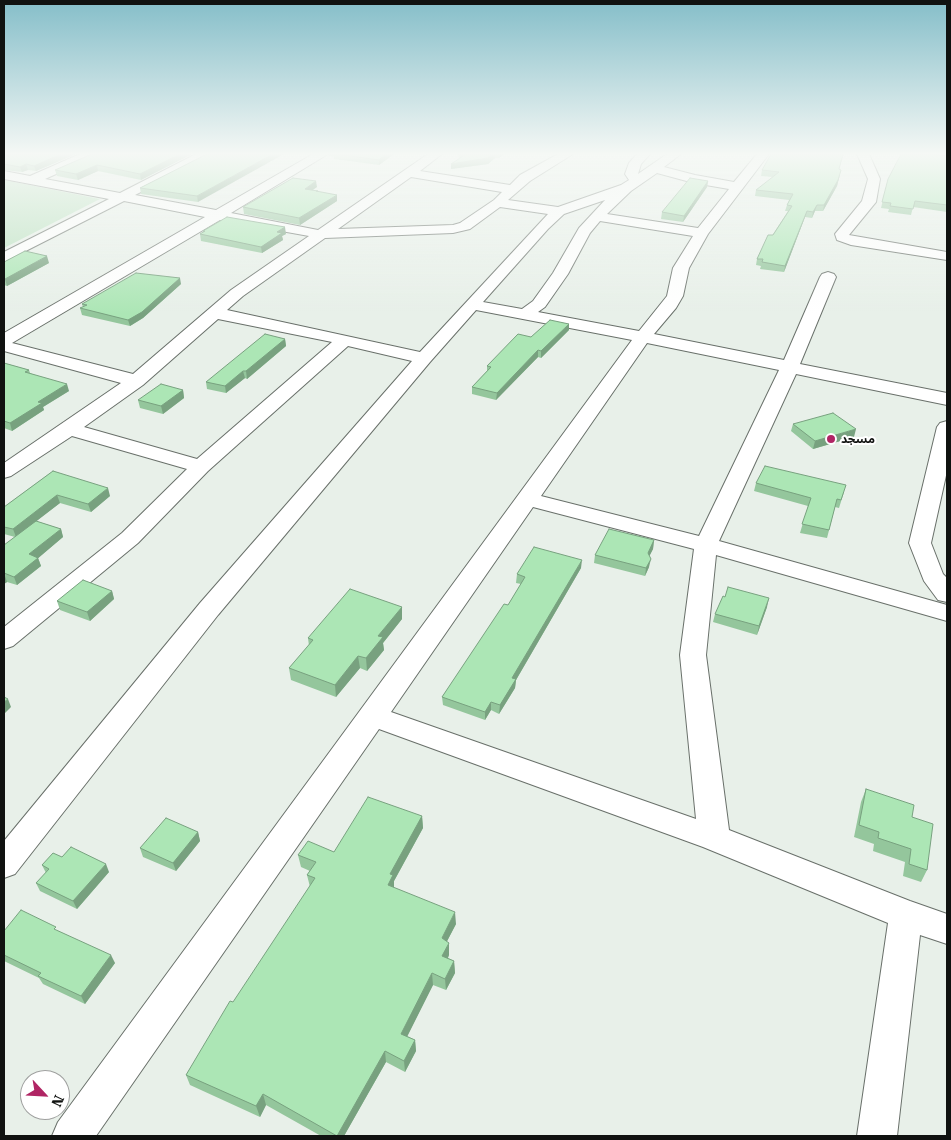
<!DOCTYPE html>
<meta charset="utf-8">
<style>
body{margin:0}
#map{position:relative;width:951px;height:1140px;overflow:hidden;background:#e8f0e9;font-family:"Roboto Serif",serif}
canvas{display:block}
.frame{position:absolute;inset:0;border:5px solid #101210;pointer-events:none}
.north{position:absolute;left:20px;top:1070px;width:50px;height:50px;box-sizing:border-box;background:#fff;border:1px solid #9fa09f;border-radius:50%;rotate:115deg;font-size:14px;font-weight:700;line-height:20px;text-align:center;color:#101210}
.north::after{content:'';display:block;margin:auto;width:18px;height:22px;background:#b02564;clip-path:polygon(50% 0,100% 100%,50% 72%,0 100%)}
</style>
<div id="map">
<canvas width="951" height="1140"></canvas>
<div class="frame"></div>
<div class="north">N</div>
</div>
<script>
const ctx = document.querySelector('canvas').getContext('2d');
ctx.lineJoin = 'round';
function fill(path, color) { ctx.fillStyle = color; ctx.fill(path, 'evenodd'); }
const poly = rows => new Path2D(rows.map(r => 'M' + r).join(''));
function stroke(path, color, width, dash) { ctx.strokeStyle = color; ctx.lineWidth = width; ctx.lineCap = dash ? 'butt' : 'round'; ctx.setLineDash(dash || []); ctx.stroke(path); }
function label(font, color, halo, rows, align = 'center') {
  ctx.font = font + ' "Roboto Serif","Noto Sans Arabic",serif'; ctx.lineWidth = 4; ctx.setLineDash([]); ctx.textBaseline = 'middle'; ctx.strokeStyle = halo; ctx.fillStyle = color; for (const [text, x, y, turn = 0] of rows) {
    ctx.save(); ctx.translate(x, y); ctx.rotate((+turn || 0) * Math.PI / 180); ctx.textAlign = isNaN(turn) ? turn : align; if (halo) ctx.strokeText(text, 0, 0); ctx.fillText(text, 0, 0); ctx.restore();
  }
}
fill(poly([
 [4,180,100,199,4,248]
]), '#bce2c1');
const minor = poly([
 [80,154,96,154,94,157,45,179,120,193,196,154,211,154,209,157,135,195,216,210,313,154,328,154,231,213,318,230,428,154,442,154,420,171,510,185,520,175,558,154,573,154,530,181,508,200,558,207,621,185,629,180,625,174,629,163,637,154,650,154,641,164,638,174,667,154,681,154,664,167,695,175,734,182,757,154,769,154,708,234,689,268,683,296,676,308,654,334,784,360,820,277,822,274,828,272,834,274,836,277,800,364,947,393,947,405,796,374,719,541,947,605,947,621,716,555,706,655,729,830,910,901,947,914,947,944,920,935,897,1136,857,1136,888,923,703,847,379,729,96,1136,52,1136,58,1122,632,340,476,310,430,362,218,615,15,874,4,878,4,841,200,603,412,361,348,346,208,471,138,543,13,646,4,649,4,627,122,533,187,469,72,436,11,476,4,478,4,463,121,383,4,351,4,333,205,217,124,201,4,262,4,252,109,199,4,179,4,171,30,176,80,154],
 [657,173,694,183,729,189,698,228,607,214,631,191,657,173],
 [411,177,502,192,494,200,460,223,453,225,338,229,411,177],
 [605,200,579,228,553,273,533,301,522,309,483,302,548,229,564,214,605,200],
 [500,207,548,214,420,352,227,310,243,296,325,238,453,233,470,229,500,207],
 [220,220,309,236,231,290,133,374,12,343,220,220],
 [600,221,693,236,673,268,667,296,639,331,538,312,545,307,568,274,590,233,600,221],
 [218,319,332,342,197,459,84,427,143,385,218,319],
 [647,343,779,370,699,536,541,496,647,343],
 [533,507,694,549,680,655,696,819,391,712,533,507],
 [857,154,869,154,880,179,876,202,849,235,947,252,947,260,851,245,837,240,835,234,862,201,868,179,857,154],
 [924,154,947,154,947,160,930,158,924,154],
 [947,421,947,471,931,543,943,574,947,578,947,602,938,600,924,581,909,543,937,427,940,423,947,421]
]);
stroke(minor, '#69706a', 2);
fill(minor, '#fff');
fill(poly([
 [4,154,76,154,36,171,28,170,22,172,4,170],
 [192,154,141,180,98,171,78,180,57,176,55,170],
 [207,154,198,202,141,194,140,188],
 [328,154,394,154,379,165,334,159,334,156,329,156],
 [458,154,504,154,499,158,495,158,488,164,451,169,451,164,459,159],
 [771,154,844,154,839,169,840,175,837,186,823,211,815,211,812,218,805,217,784,272,760,269,761,266,756,265,757,259,788,211,785,211,787,205,789,200,755,196,756,190,773,177,761,176,762,170],
 [947,156,947,212,913,207,911,215,888,212,889,209,881,208,888,179],
 [708,181,707,187,683,222,661,219,662,212],
 [317,187,313,190,337,201,300,225,244,214,243,207],
 [203,231,286,234,282,236,283,240,262,253,201,241,200,234,203,232],
 [4,262,49,263,7,286,4,285],
 [181,284,143,318,130,326,82,315,80,308,83,307,82,304],
 [569,330,541,358,538,357,496,400,472,394,472,387,487,371,487,366,531,337],
 [285,339,286,346,247,379,245,378,226,393,207,389,206,382],
 [4,363,29,370,30,373,69,391,43,407,44,410,12,431,4,428],
 [183,390,184,398,163,414,140,408,138,400],
 [793,424,854,437,813,449,791,431],
 [53,471,110,496,91,512,60,503,36,521,61,529,63,537,38,558,41,566,17,585,7,582,4,584,4,545,15,537,4,534,4,507],
 [756,483,844,492,839,508,835,507,827,538,800,533,808,506,754,491],
 [654,540,653,549,649,556,649,567,645,576,594,563,595,555],
 [581,568,516,680,515,688,499,714,491,710,485,720,443,705,442,697,508,605,521,584,516,583,517,574],
 [112,591,114,599,90,621,60,610,57,601],
 [402,607,402,619,383,643,384,650,367,671,360,668,336,697,291,680,289,668,309,646,308,638],
 [767,607,757,635,713,622,715,614],
 [866,789,912,817,927,870,921,882,903,876,905,862,873,851,874,844,854,837,861,802],
 [422,816,423,828,394,881,394,888,456,924,447,941,449,955,448,958,454,961,455,973,446,990,433,985,407,1036,415,1040,416,1051,405,1072,386,1062,344,1136,321,1136,266,1105,260,1117,190,1085,186,1075,310,887,307,875,310,871,301,867,298,855,334,852],
 [198,832,200,841,176,871,143,857,140,848],
 [62,857,109,872,77,909,40,891,36,883,46,873,42,865],
 [4,931,58,931,115,963,85,1004,43,984,39,978,4,961]
]), '#94c69c');
fill(poly([
 [61,154,76,154,36,171,34,166],
 [180,154,192,154,141,180,140,174],
 [273,154,284,154,198,202,197,196],
 [386,154,394,154,379,165,379,160],
 [493,154,496,154,495,158,488,164,451,169,451,164],
 [499,154,504,154,499,158],
 [26,164,28,170,22,172,20,167],
 [97,165,98,171,78,180,76,174],
 [841,170,837,186,823,211,824,205],
 [316,181,317,187,306,194,305,189],
 [708,181,707,187,683,222,684,216],
 [337,195,337,201,300,225,299,218],
 [817,205,815,211,812,218,813,212],
 [807,211,805,217,784,272,785,266],
 [285,227,286,234,282,236,283,240,262,253,261,247,277,232],
 [47,256,49,263,7,286,5,279],
 [180,278,181,284,143,318,130,326,128,320],
 [569,324,569,330,541,358,541,351],
 [285,339,286,346,247,379,246,371],
 [538,350,538,357,496,400,497,393],
 [243,371,245,378,226,393,225,386],
 [67,384,69,391,43,407,44,410,12,431,10,423,38,402],
 [183,390,184,398,163,414,161,406],
 [856,429,854,437,813,449,815,441],
 [108,488,110,496,91,512,88,504],
 [57,495,60,503,16,537,13,529],
 [61,529,63,537,36,560,38,558,41,566,17,585,14,577,29,554],
 [654,540,653,549,647,561,648,553],
 [651,559,649,567,645,576,646,568],
 [582,560,581,568,516,680,515,688,499,714,500,705,512,678],
 [4,573,7,582,4,584],
 [112,591,114,599,90,621,87,612],
 [769,598,767,607,757,635,759,626],
 [402,607,402,619,383,643,384,650,367,671,366,658,378,636],
 [358,656,360,668,336,697,335,685],
 [8,699,11,707,4,714,4,702],
 [491,702,491,710,485,720,485,712],
 [422,816,423,828,394,881,394,887,389,897,388,885,390,874],
 [198,832,200,841,176,871,173,863],
 [106,864,109,872,77,909,73,901],
 [455,912,456,924,443,949,442,938],
 [449,943,449,955,443,968,442,956],
 [111,955,115,963,85,1004,81,996],
 [454,961,455,973,446,990,445,979],
 [432,973,433,985,403,1045,401,1034],
 [415,1040,416,1051,405,1072,404,1061],
 [385,1051,386,1062,344,1136,337,1136],
 [263,1094,266,1105,260,1117,256,1106]
]), '#78a17f');
const building = poly([
 [8,154,61,154,34,166,26,164,20,167,4,164,4,156,8,154],
 [92,154,180,154,140,174,97,165,76,174,55,170,92,154],
 [207,154,273,154,197,196,140,188,207,154],
 [336,154,386,154,379,160,336,154],
 [463,154,493,154,488,158,451,164,466,154,463,154],
 [771,154,843,154,839,169,841,170,838,180,824,205,817,205,813,212,807,211,785,266,762,262,763,259,757,259,768,235,773,235,792,206,787,205,793,194,756,190,779,172,762,170,771,154],
 [901,154,931,154,947,156,947,205,915,201,913,209,890,206,891,203,882,202,888,179,901,154],
 [293,178,316,181,305,189,318,191,316,191,337,195,299,218,243,207,293,178],
 [690,178,708,181,684,216,662,212,690,178],
 [227,217,285,227,277,232,282,233,261,247,200,234,205,231,203,231,227,217],
 [25,251,47,256,5,279,4,279,4,262,25,251],
 [136,273,180,278,142,312,128,320,80,308,87,305,82,304,136,273],
 [550,320,569,324,541,351,538,350,497,393,472,387,491,367,487,366,518,334,531,337,550,320],
 [265,334,285,339,246,371,243,371,225,386,206,382,265,334],
 [4,363,29,370,25,372,67,384,38,402,42,403,10,423,4,421,4,363],
 [161,384,183,390,161,406,138,400,161,384],
 [833,413,856,429,815,441,793,424,833,413],
 [765,466,846,485,841,500,837,499,829,530,802,524,811,498,756,483,765,466],
 [53,471,108,488,88,504,57,495,13,529,4,527,4,507,53,471],
 [36,521,61,529,29,554,38,558,14,577,4,573,4,545,36,521],
 [609,529,654,540,648,553,651,559,646,568,595,555,609,529],
 [534,547,582,560,512,678,516,679,500,705,491,702,485,712,442,697,504,604,508,605,525,577,517,574,534,547],
 [83,580,112,591,87,612,57,601,83,580],
 [728,587,769,598,759,626,715,614,723,596,725,597,728,587],
 [350,589,402,607,378,636,383,637,366,658,358,656,335,685,289,668,313,640,308,638,350,589],
 [4,697,8,699,4,702,4,697],
 [866,789,914,805,912,817,933,824,927,870,909,864,911,849,878,838,879,832,859,825,866,789],
 [368,797,422,816,390,874,393,875,388,885,455,912,442,938,449,943,442,956,454,961,445,979,432,973,401,1034,415,1040,404,1061,385,1051,337,1136,263,1094,256,1106,186,1075,230,1001,233,1002,315,878,307,875,316,862,298,855,308,841,334,852,368,797],
 [166,818,198,832,173,863,140,848,166,818],
 [71,847,106,864,73,901,36,883,49,869,42,865,53,853,62,857,71,847],
 [21,910,56,927,54,929,111,955,81,996,38,976,41,973,4,955,4,931,21,910]
]);
fill(building, '#ace6b5');
stroke(building, '#78a17f', 1);
const sky = ctx.createLinearGradient(0, 0, 0, 314);
sky.addColorStop(0, '#85bec9');
sky.addColorStop(0.49, '#f5f8f5');
sky.addColorStop(1, '#f5f8f500');
ctx.fillStyle = sky;
ctx.fillRect(0, 0, 951, 314);
for (const [x, y, r, color] of [
 [831,439,5,"#b02564"]
]) { const dot = new Path2D(); dot.arc(x, y, r, 0, 2 * Math.PI); ctx.fillStyle = color; ctx.fill(dot); stroke(dot, '#fff', 2); }
label('bold 12px', '#101210', '#fff', [
 ["مسجد",841,439]
], 'left');
</script>
